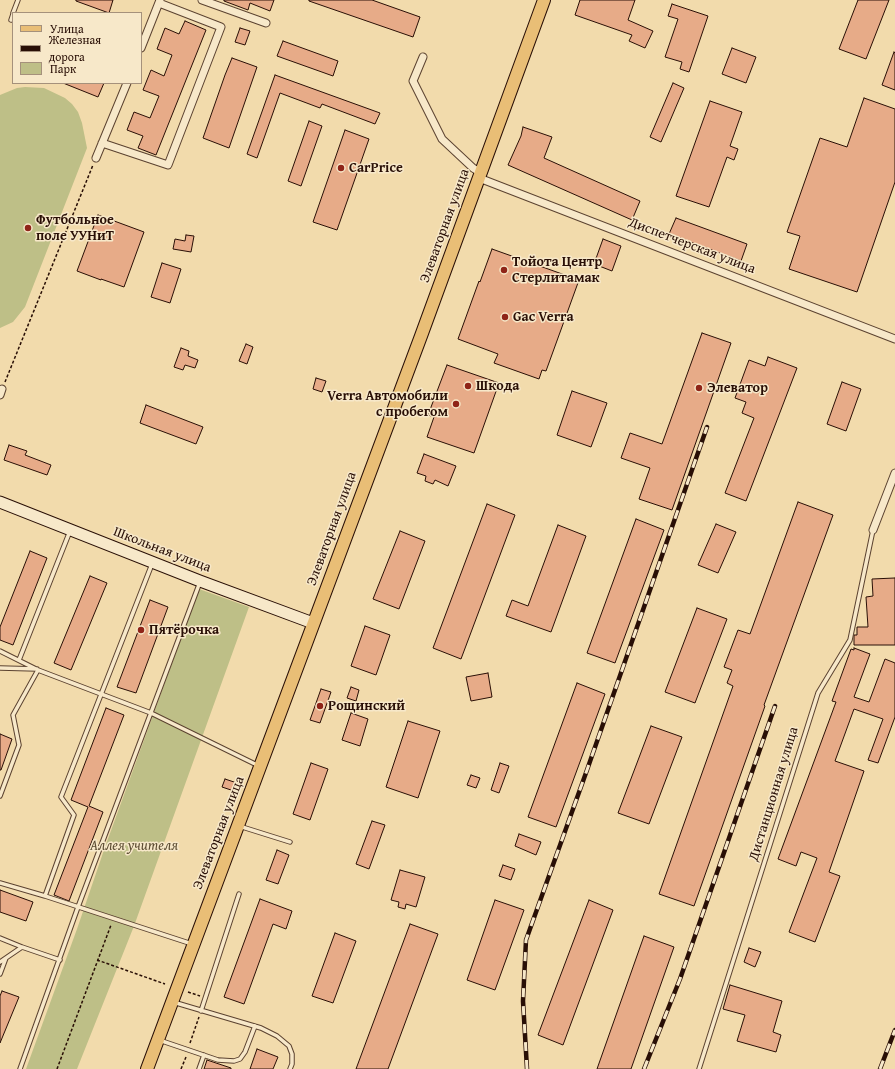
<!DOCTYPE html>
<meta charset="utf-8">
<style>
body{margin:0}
#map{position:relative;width:895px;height:1069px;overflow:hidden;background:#f2dbac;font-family:"Gentium Book Plus",serif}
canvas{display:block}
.legend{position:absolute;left:12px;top:12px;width:130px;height:72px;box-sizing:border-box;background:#f7e8c9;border:1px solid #a5917b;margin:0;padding:5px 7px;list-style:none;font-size:12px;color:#290f06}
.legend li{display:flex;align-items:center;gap:8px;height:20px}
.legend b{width:20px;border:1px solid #a5917b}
</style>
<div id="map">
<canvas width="895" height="1069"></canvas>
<ul class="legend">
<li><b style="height:5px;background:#e9be76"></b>Улица</li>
<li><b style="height:5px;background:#290f06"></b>Железная дорога</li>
<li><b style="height:11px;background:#bebf87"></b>Парк</li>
</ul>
</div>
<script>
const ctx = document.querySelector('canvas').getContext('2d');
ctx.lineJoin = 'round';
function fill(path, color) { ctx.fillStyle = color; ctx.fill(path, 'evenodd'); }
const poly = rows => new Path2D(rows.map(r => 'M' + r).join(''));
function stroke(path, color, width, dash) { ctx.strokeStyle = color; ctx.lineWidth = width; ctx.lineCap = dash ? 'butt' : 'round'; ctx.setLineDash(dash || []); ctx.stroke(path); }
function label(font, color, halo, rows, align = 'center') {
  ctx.font = font + ' "Gentium Book Plus",serif'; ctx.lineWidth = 3; ctx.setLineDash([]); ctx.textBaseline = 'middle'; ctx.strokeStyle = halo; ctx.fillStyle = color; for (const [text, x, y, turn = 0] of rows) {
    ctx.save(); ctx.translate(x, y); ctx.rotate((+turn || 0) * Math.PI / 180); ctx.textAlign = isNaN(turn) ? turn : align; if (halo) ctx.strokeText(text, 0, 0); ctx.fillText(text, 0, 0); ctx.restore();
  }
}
fill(poly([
 [25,87,44,88,65,98,72,104,78,112,82,123,87,148,25,307,13,322,0,328,0,95,17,88],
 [199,589,249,607,134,926,77,1069,26,1069,77,929,105,847]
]), '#bebf87');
const building = poly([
 [76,0,113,0,109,13,76,1,76,0],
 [224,0,274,0,270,11,250,3,248,10,224,1,224,0],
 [309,0,372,0,420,17,413,37,309,1,309,0],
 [580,0,635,0,628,20,653,31,645,48,629,41,632,35,575,15,580,0],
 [858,0,889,0,866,59,839,49,858,0],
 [672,4,708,16,689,72,680,69,682,62,665,57,678,19,668,16,672,4],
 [185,21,206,30,156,155,138,148,143,136,127,130,134,112,150,118,159,96,143,90,151,70,164,76,172,55,157,49,165,28,179,34,185,21],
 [240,28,250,31,245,45,235,42,240,28],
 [283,41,338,61,333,76,277,56,283,41],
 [732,48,756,57,746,83,722,74,732,48],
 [894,52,895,53,895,90,882,85,894,52],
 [232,58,257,67,229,148,203,138,225,75,232,58],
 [275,75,380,113,375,124,322,104,320,108,280,93,257,158,247,154,275,75],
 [63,83,104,83,98,97,63,83],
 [673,83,684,88,661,142,650,137,673,83],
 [864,98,895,109,895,182,857,292,789,269,800,236,787,232,820,138,847,147,864,98],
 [710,101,742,112,730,146,738,149,734,160,727,157,709,207,676,196,710,101],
 [309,121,322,126,301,186,288,181,309,121],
 [523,127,552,137,544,158,640,201,632,220,508,165,521,136,523,127],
 [345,130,369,139,337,230,313,222,345,130],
 [98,215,144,232,124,287,101,279,101,280,77,271,98,215],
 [676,218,747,244,741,261,669,234,676,218],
 [186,235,194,236,191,252,173,249,175,239,185,241,186,235],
 [603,239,621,246,612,271,594,264,603,239],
 [492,249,579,280,546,371,542,370,539,379,494,363,498,354,458,339,479,281,480,282,492,249],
 [162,263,181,269,170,303,151,297,162,263],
 [702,333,731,343,672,510,639,499,650,468,621,458,630,433,662,444,702,333],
 [246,344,253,347,247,364,239,361,246,344],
 [181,348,189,351,188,356,198,360,195,368,185,365,183,370,174,367,181,348],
 [768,357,797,368,746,501,725,493,754,418,742,413,746,402,735,398,749,360,765,366,768,357],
 [447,365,499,383,474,453,427,437,434,417,428,415,447,365],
 [316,378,326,381,322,392,313,389,316,378],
 [842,382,861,389,846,431,827,424,842,382],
 [572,391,607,403,591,447,557,435,572,391],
 [146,405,203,427,196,444,140,423,146,405],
 [9,445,27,451,25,455,51,465,47,475,4,460,9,445],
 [424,454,456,466,448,486,435,480,433,484,425,481,426,476,417,473,424,454],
 [798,502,833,515,764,705,765,706,694,906,659,894,733,686,727,683,732,670,724,667,738,630,750,634,798,502],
 [487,504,515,515,461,659,433,648,487,504],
 [636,519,664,530,615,663,587,653,636,519],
 [716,524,736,532,718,573,698,565,716,524],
 [558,525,586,536,551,632,506,616,512,600,528,606,558,525],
 [400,531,425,541,399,609,373,599,400,531],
 [30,551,47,558,13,645,0,640,0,627,30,551],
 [90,576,107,583,71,670,54,663,90,576],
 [895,578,895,645,854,645,854,635,857,635,857,627,868,627,866,597,873,596,872,579,895,578],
 [150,600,168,607,136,693,117,687,150,600],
 [697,608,727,619,695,703,665,692,697,608],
 [365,626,390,635,376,675,351,666,365,626],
 [854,648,870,654,854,697,869,702,885,659,895,663,895,717,878,763,868,760,883,719,854,709,835,761,864,771,829,872,840,876,815,942,789,932,817,858,801,852,796,866,778,859,836,702,832,701,851,649,854,650,854,648],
 [488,673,492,697,471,701,466,677,488,673],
 [577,683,605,694,556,827,528,817,577,683],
 [351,687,359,690,356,701,347,698,351,687],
 [321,689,331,692,320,723,310,720,321,689],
 [106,708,124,715,89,806,103,812,69,901,54,895,88,807,71,800,106,708],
 [351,713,368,719,360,746,342,740,351,713],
 [408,721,440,731,418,798,386,787,408,721],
 [651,726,682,737,649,824,618,813,651,726],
 [0,734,12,739,1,770,0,770,0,734],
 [311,763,328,769,310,820,293,814,311,763],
 [500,763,509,766,499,793,491,790,500,763],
 [471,775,480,778,476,788,467,785,471,775],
 [225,779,240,784,237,792,222,787,225,779],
 [372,821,385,825,369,869,356,864,372,821],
 [519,834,541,842,536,855,515,846,519,834],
 [277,850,289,855,278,884,266,880,277,850],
 [503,865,515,869,511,880,499,876,503,865],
 [400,870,425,877,416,907,406,904,405,909,398,907,399,902,391,900,400,870],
 [0,890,33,902,26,921,0,912,0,890],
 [260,899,292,911,286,929,273,924,244,1004,224,997,260,899],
 [495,900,524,910,495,990,467,980,495,900],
 [589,900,613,910,563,1045,538,1035,589,900],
 [410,924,438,934,388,1069,356,1069,410,924],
 [335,933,356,941,333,1003,312,996,335,933],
 [644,936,674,947,631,1069,597,1069,644,936],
 [749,948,761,952,755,967,744,962,749,948],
 [730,985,782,1001,773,1032,781,1035,776,1052,737,1041,745,1015,723,1009,730,985],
 [2,991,19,997,0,1043,0,996,2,991],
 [257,1049,278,1057,273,1069,250,1069,257,1049],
 [207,1060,231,1068,231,1069,204,1069,207,1060]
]);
fill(building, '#e7ab88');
stroke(building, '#290f06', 1);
const lane = poly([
 [13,13,18,0],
 [13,14,11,20,13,20],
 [0,651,38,670,151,713,257,765],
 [19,660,70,531],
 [0,668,37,669],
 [0,796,19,745,13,715,38,670],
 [239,826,290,842],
 [0,883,45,896,192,944],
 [45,896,74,815,61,797,152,564],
 [0,938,22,947],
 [0,962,22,947,60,960],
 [0,974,6,958],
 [173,1002,261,1028,277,1036,289,1046,292,1054,292,1064,290,1069],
 [201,1011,239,894],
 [159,1040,218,1060,234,1061,240,1059,245,1052,255,1026],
 [20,1069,78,907,200,582],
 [199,1069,204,1055],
 [699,1069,818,693,850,640,873,530]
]);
const street = poly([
 [202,0,266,23],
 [141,48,160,0],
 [423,57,413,81,442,139,473,168,481,173],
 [102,143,168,165,221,27,159,3],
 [96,158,127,83],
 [479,178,895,339],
 [0,395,2,389],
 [873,530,895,473]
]);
const secondary = poly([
 [0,502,200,581,313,623]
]);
const primary = poly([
 [147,1069,421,336,544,0]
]);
stroke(lane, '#5b4230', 5.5);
stroke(street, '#5b4230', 9);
stroke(secondary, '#290f06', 13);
stroke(primary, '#290f06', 14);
stroke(poly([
 [5,382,93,165],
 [97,960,165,984],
 [188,992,200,996],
 [190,1043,199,1017],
 [57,1069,111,925],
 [181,1069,186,1057]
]), '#290f06', 1.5, [3, 2]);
stroke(lane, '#f7e8c9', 3.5);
stroke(street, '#f7e8c9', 7);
stroke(secondary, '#f7e8c9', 11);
stroke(primary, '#e9be76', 12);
const rail = poly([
 [527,1069,523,1001,526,940,587,770,707,427],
 [644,1069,680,979,775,706],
 [880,1069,895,1030]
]);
stroke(rail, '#290f06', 4.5);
stroke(rail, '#f7e8c9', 3, [9]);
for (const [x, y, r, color] of [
 [341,168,4,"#8f2418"],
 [28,228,4,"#8f2418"],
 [504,270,4,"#8f2418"],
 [505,317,4,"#8f2418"],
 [468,386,4,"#8f2418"],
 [699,388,4,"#8f2418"],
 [456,404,4,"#8f2418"],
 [141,630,4,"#8f2418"],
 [320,706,4,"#8f2418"]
]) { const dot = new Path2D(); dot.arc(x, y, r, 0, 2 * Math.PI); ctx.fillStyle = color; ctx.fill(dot); stroke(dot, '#f7e8c9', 1.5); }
label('bold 14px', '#290f06', '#f7e8c9', [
 ["CarPrice",349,168],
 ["Футбольное",36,220],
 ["поле УУНиТ",36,236],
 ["Тойота Центр",512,262],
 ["Стерлитамак",512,278],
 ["Gac Verra",513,317],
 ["Шкода",476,386],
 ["Элеватор",707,388],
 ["Verra Автомобили",448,396,"right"],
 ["с пробегом",448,412,"right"],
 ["Пятёрочка",149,630],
 ["Рощинский",328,706]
], 'left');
label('14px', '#290f06', '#f7e8c9', [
 ["Элеваторная улица",445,226,-70],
 ["Диспетчерская улица",692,246,21],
 ["Элеваторная улица",332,529,-70],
 ["Школьная улица",162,550,21],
 ["Дистанционная улица",774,794,-73],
 ["Элеваторная улица",219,833,-69]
]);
label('italic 14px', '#5d4d33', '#f7e8c9', [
 ["Аллея учителя",134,846]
]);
</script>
